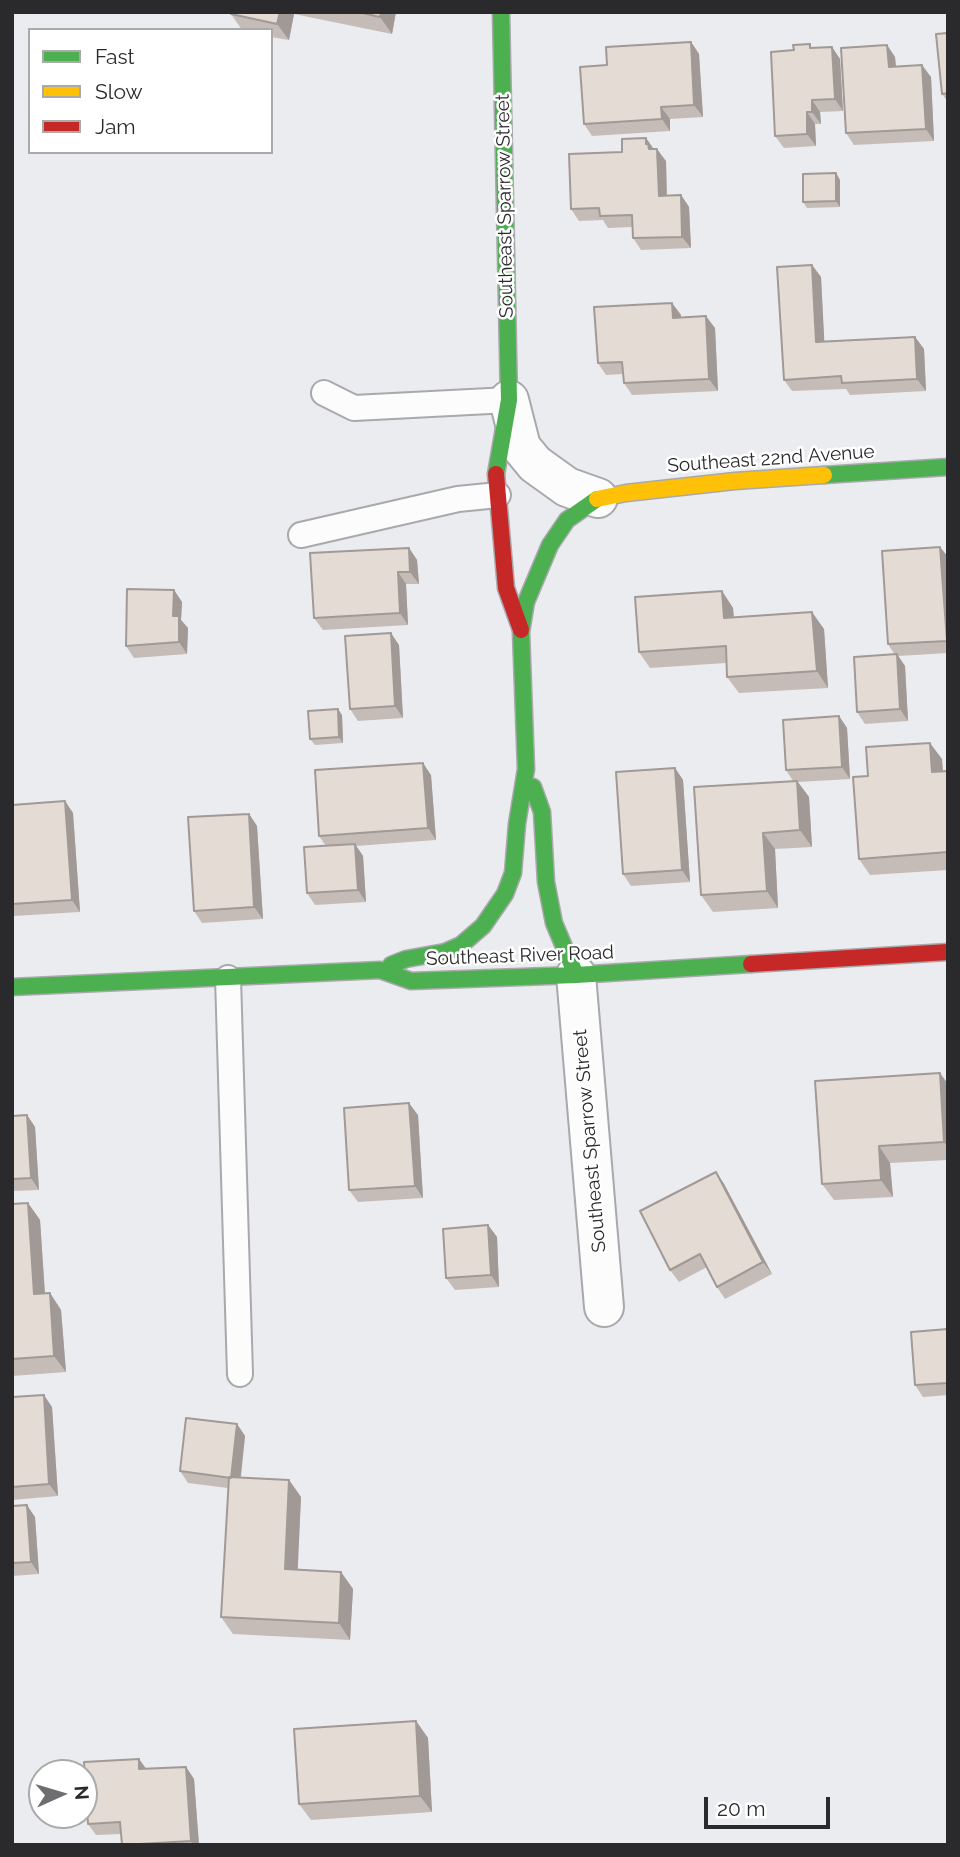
<!DOCTYPE html>
<style>
body{margin:0}
#map{position:relative;width:960px;height:1857px;overflow:hidden;background:#ebecf0;font-family:Raleway,sans-serif}
canvas{display:block}
.frame{position:absolute;inset:0;border:14px solid #2a2a2d;pointer-events:none}
.legend{position:absolute;left:28px;top:28px;width:245px;height:126px;box-sizing:border-box;background:#fff;border:2px solid #aaaaab;margin:0;padding:9px 12px;list-style:none;font-size:21px;color:#2a2a2d}
.legend li{display:flex;align-items:center;gap:14px;height:35px}
.legend b{width:35px;border:2px solid #aaaaab}
.north{position:absolute;left:28px;top:1759px;width:70px;height:70px;box-sizing:border-box;background:#fff;border:2px solid #aaaaab;border-radius:50%;rotate:86deg;font-size:19px;font-weight:700;line-height:28px;text-align:center;color:#2a2a2d}
.north::after{content:'';display:block;margin:auto;width:24px;height:32px;background:#6e6e71;clip-path:polygon(50% 0,100% 100%,50% 72%,0 100%)}
.scale{position:absolute;left:704px;top:1797px;width:126px;height:32px;box-sizing:border-box;border:4px solid #2a2a2d;border-top:0;padding-left:9px;font-size:21px;line-height:24px;white-space:nowrap;color:#2a2a2d;-webkit-text-stroke:5px #fff;paint-order:stroke}
</style>
<div id="map">
<canvas width="960" height="1857"></canvas>
<div class="frame"></div>
<ul class="legend">
<li><b style="height:9px;background:#4caf50"></b>Fast</li>
<li><b style="height:9px;background:#ffc107"></b>Slow</li>
<li><b style="height:9px;background:#c62828"></b>Jam</li>
</ul>
<div class="north">N</div>
<div class="scale">20 m</div>
</div>
<script>
const ctx = document.querySelector('canvas').getContext('2d');
ctx.lineJoin = 'round';
const poly = rows => new Path2D(rows.map(r => 'M' + r).join(''));
function stroke(path, color, width, dash) { ctx.strokeStyle = color; ctx.lineWidth = width; ctx.lineCap = dash ? 'butt' : 'round'; ctx.setLineDash(dash || []); ctx.stroke(path); }
function fill(path, color) { ctx.fillStyle = color; ctx.fill(path, 'evenodd'); }
function label(font, color, halo, rows, align = 'center') {
  ctx.font = font + ' Raleway,sans-serif'; ctx.lineWidth = 5; ctx.setLineDash([]); ctx.textBaseline = 'middle'; ctx.strokeStyle = halo; ctx.fillStyle = color; for (const [text, x, y, turn = 0] of rows) {
    ctx.save(); ctx.translate(x, y); ctx.rotate((+turn || 0) * Math.PI / 180); ctx.textAlign = isNaN(turn) ? turn : align; if (halo) ctx.strokeText(text, 0, 0); ctx.fillText(text, 0, 0); ctx.restore();
  }
}
const lane = poly([
 [324,393,354,408,509,400],
 [301,535,458,499,498,495],
 [228,978,240,1374]
]);
const street = poly([
 [509,400,521,447,535,464,567,487,598,498],
 [576,975,604,1307]
]);
const fast = poly([
 [496,474,509,400,501,12],
 [824,475,948,467],
 [533,787,542,812,546,882,554,923,576,975],
 [391,965,406,959,445,952,461,945,483,926,505,894,513,873,517,824,526,769,521,632,526,602,550,545,567,520,597,499],
 [12,987,380,970,411,981,576,975,751,964]
]);
const slow = poly([
 [597,499,626,493,735,481,824,475]
]);
const jam = poly([
 [496,474,506,588,521,630],
 [751,964,948,952]
]);
stroke(lane, '#a9a9ac', 28);
stroke(street, '#a9a9ac', 42);
stroke(fast, '#a9a9ac', 19);
stroke(slow, '#a9a9ac', 19);
stroke(jam, '#a9a9ac', 19);
stroke(lane, '#fcfcfd', 24);
stroke(street, '#fcfcfd', 38);
stroke(fast, '#4caf50', 16);
stroke(slow, '#ffc107', 16);
stroke(jam, '#c62828', 16);
fill(poly([
 [231,12,396,12,392,34,294,14,289,40,271,37,271,30,242,30,231,14],
 [948,33,948,102,942,94],
 [691,42,699,54,703,117,670,119,670,131,592,136,584,124,607,65],
 [887,45,895,57,896,67,931,77,934,141,854,145,846,133],
 [832,47,840,59,843,111,820,112,821,124,815,124,816,146,784,148,775,136,813,48],
 [646,138,654,149,666,161,667,196,681,195,689,207,691,248,641,250,633,238,632,227,608,228,603,220,579,221,571,209,622,152],
 [836,173,840,180,840,207,807,208,803,202],
 [812,265,821,277,824,342,915,337,924,349,926,391,850,395,846,389,792,391,784,380],
 [672,303,681,315,681,318,715,328,718,391,632,395,624,383,623,374,606,375,598,363],
 [940,547,948,557,948,653,898,656,905,666,908,721,865,724,857,712,895,655,888,644],
 [409,548,417,560,419,584,406,584,408,625,323,630,314,618],
 [174,590,182,602,181,620,188,628,187,654,134,658,126,646],
 [722,591,733,608,734,617,824,629,828,688,739,693,727,677,726,663,650,668,639,652],
 [399,645,403,718,358,721,350,709],
 [342,715,343,743,315,745,310,739],
 [839,716,847,728,850,779,798,782,809,797,812,847,775,849,778,908,713,912,701,895,793,781,786,770],
 [942,759,943,771,948,771,948,870,870,875,859,859,868,776],
 [675,768,683,780,690,882,631,886,623,874],
 [431,775,436,840,356,846,363,856,366,902,315,905,307,893,326,846,319,836],
 [65,801,73,813,80,912,14,916,12,914,12,805],
 [249,814,257,826,263,919,202,923,194,911],
 [948,1084,948,1160,890,1163,893,1197,834,1200,822,1184],
 [27,1115,35,1127,39,1190,12,1191,12,1116],
 [418,1115,423,1198,358,1202,349,1190],
 [716,1172,724,1184,772,1274,725,1299,717,1287,707,1267,679,1282,670,1270],
 [28,1203,40,1220,45,1293,50,1293,61,1310,66,1372,12,1376,12,1204],
 [488,1225,497,1237,499,1287,455,1290,446,1278],
 [948,1329,948,1395,923,1397,915,1385],
 [12,1397,52,1407,58,1496,12,1500],
 [237,1424,245,1436,241,1478,289,1480,301,1497,297,1570,341,1572,353,1589,350,1640,233,1634,221,1617,228,1488,188,1483,180,1471],
 [12,1506,35,1517,39,1574,12,1576],
 [416,1721,428,1738,432,1812,311,1820,299,1804],
 [139,1759,146,1769,186,1767,194,1779,199,1845,122,1845,121,1834,96,1835,88,1824]
]), '#c5bcb7');
fill(poly([
 [280,12,293,12,294,14,289,40,277,24],
 [381,12,396,12,392,34,380,17],
 [691,42,699,54,703,117,694,105],
 [887,45,895,57,897,79,889,67],
 [832,47,840,59,843,111,835,99],
 [922,65,931,77,934,141,926,129],
 [812,100,820,112,821,124,812,112],
 [661,107,670,119,670,131,662,119],
 [807,112,815,124,816,146,807,134],
 [646,138,654,150,657,161,646,144],
 [657,149,666,161,667,208,659,196],
 [836,173,840,180,840,207,836,201],
 [681,195,689,207,691,248,682,237],
 [812,265,821,277,825,354,816,342],
 [672,303,681,315,681,330,673,318],
 [706,316,715,328,718,391,709,379],
 [915,337,924,349,926,391,917,379],
 [940,547,948,557,948,642,947,641],
 [409,548,417,560,419,584,410,572],
 [398,572,406,584,408,625,400,613],
 [174,590,182,602,181,620,188,628,187,654,179,642,173,616],
 [722,591,733,608,735,635,724,618],
 [812,612,824,629,828,688,817,671],
 [391,633,399,645,403,718,395,706],
 [897,654,905,666,908,721,900,709],
 [338,709,342,715,343,743,339,737],
 [839,716,847,728,850,779,842,767],
 [930,743,942,759,944,789,932,772],
 [423,763,431,775,436,840,428,828],
 [675,768,683,780,690,882,682,870],
 [797,781,809,797,812,847,800,830],
 [65,801,73,813,80,912,72,900],
 [249,814,257,826,263,919,254,907],
 [763,833,775,849,778,908,767,891],
 [355,844,363,856,366,902,358,890],
 [940,1073,948,1084,948,1148,944,1142],
 [409,1103,418,1115,423,1198,415,1186],
 [27,1115,35,1127,39,1190,31,1178],
 [879,1146,890,1163,893,1197,881,1180],
 [716,1172,724,1184,772,1274,763,1262],
 [28,1203,40,1220,46,1311,34,1294],
 [488,1225,497,1237,499,1287,491,1275],
 [50,1293,61,1310,66,1372,54,1356],
 [44,1395,52,1407,58,1496,49,1484],
 [237,1424,245,1436,239,1490,231,1478],
 [289,1480,301,1497,297,1586,285,1569],
 [27,1505,35,1517,39,1574,31,1562],
 [341,1572,353,1589,350,1640,339,1623],
 [416,1721,428,1738,432,1812,420,1796],
 [139,1759,147,1770,139,1769],
 [186,1767,194,1779,199,1845,193,1845,191,1841]
]), '#a09995');
const building = poly([
 [231,12,280,12,277,24,231,14,231,12],
 [358,12,381,12,380,17,358,12],
 [948,33,948,93,942,94,936,34,948,33],
 [691,42,694,105,661,107,662,119,584,124,580,67,607,65,606,47,691,42],
 [810,44,810,48,832,47,835,99,812,100,812,112,807,112,807,134,775,136,771,52,794,50,793,45,810,44],
 [887,45,889,67,922,65,926,129,846,133,841,48,887,45],
 [646,138,646,144,648,144,649,149,657,149,659,196,681,195,682,237,633,238,632,215,600,216,599,208,571,209,569,154,622,152,622,139,646,138],
 [836,173,836,201,803,202,803,174,836,173],
 [812,265,816,342,915,337,917,379,842,383,841,376,784,380,777,267,812,265],
 [672,303,673,318,706,316,709,379,624,383,622,362,598,363,594,307,672,303],
 [940,547,947,641,888,644,882,551,940,547],
 [409,548,410,572,398,572,400,613,314,618,310,553,409,548],
 [127,589,174,590,173,616,179,616,179,642,126,646,127,589],
 [722,591,724,618,812,612,817,671,727,677,726,646,639,652,635,597,722,591],
 [391,633,395,706,350,709,345,636,391,633],
 [897,654,900,709,857,712,854,657,897,654],
 [338,709,339,737,310,739,308,711,338,709],
 [839,716,842,767,786,770,783,720,839,716],
 [930,743,932,772,948,771,948,852,859,859,853,777,868,776,866,747,930,743],
 [423,763,428,828,319,836,315,770,423,763],
 [675,768,682,870,623,874,616,772,675,768],
 [797,781,800,830,763,833,767,891,701,895,694,787,797,781],
 [65,801,72,900,12,904,12,805,65,801],
 [249,814,254,907,194,911,188,817,249,814],
 [355,844,358,890,307,893,304,847,355,844],
 [940,1073,944,1142,879,1146,881,1180,822,1184,815,1081,940,1073],
 [409,1103,415,1186,349,1190,344,1108,409,1103],
 [27,1115,31,1178,12,1179,12,1116,27,1115],
 [716,1172,763,1262,717,1287,700,1254,670,1270,640,1211,716,1172],
 [28,1203,34,1294,50,1293,54,1356,12,1359,12,1204,28,1203],
 [488,1225,491,1275,446,1278,443,1229,488,1225],
 [948,1329,948,1383,915,1385,911,1332,948,1329],
 [44,1395,49,1484,12,1487,12,1397,44,1395],
 [186,1418,237,1424,231,1478,180,1471,186,1418],
 [229,1477,289,1480,285,1569,341,1572,339,1623,221,1617,229,1477],
 [27,1505,31,1562,12,1563,12,1506,27,1505],
 [416,1721,420,1796,299,1804,294,1729,416,1721],
 [139,1759,139,1769,186,1767,191,1841,122,1845,120,1822,88,1824,84,1762,139,1759]
]);
fill(building, '#e5dbd5');
stroke(building, '#a09995', 2);
label('19px', '#2a2a2d', '#fff', [
 ["Southeast Sparrow Street",505,206,-91],
 ["Southeast 22nd Avenue",771,459,-4],
 ["Southeast River Road",520,956,-2],
 ["Southeast Sparrow Street",590,1141,-95]
]);
</script>
